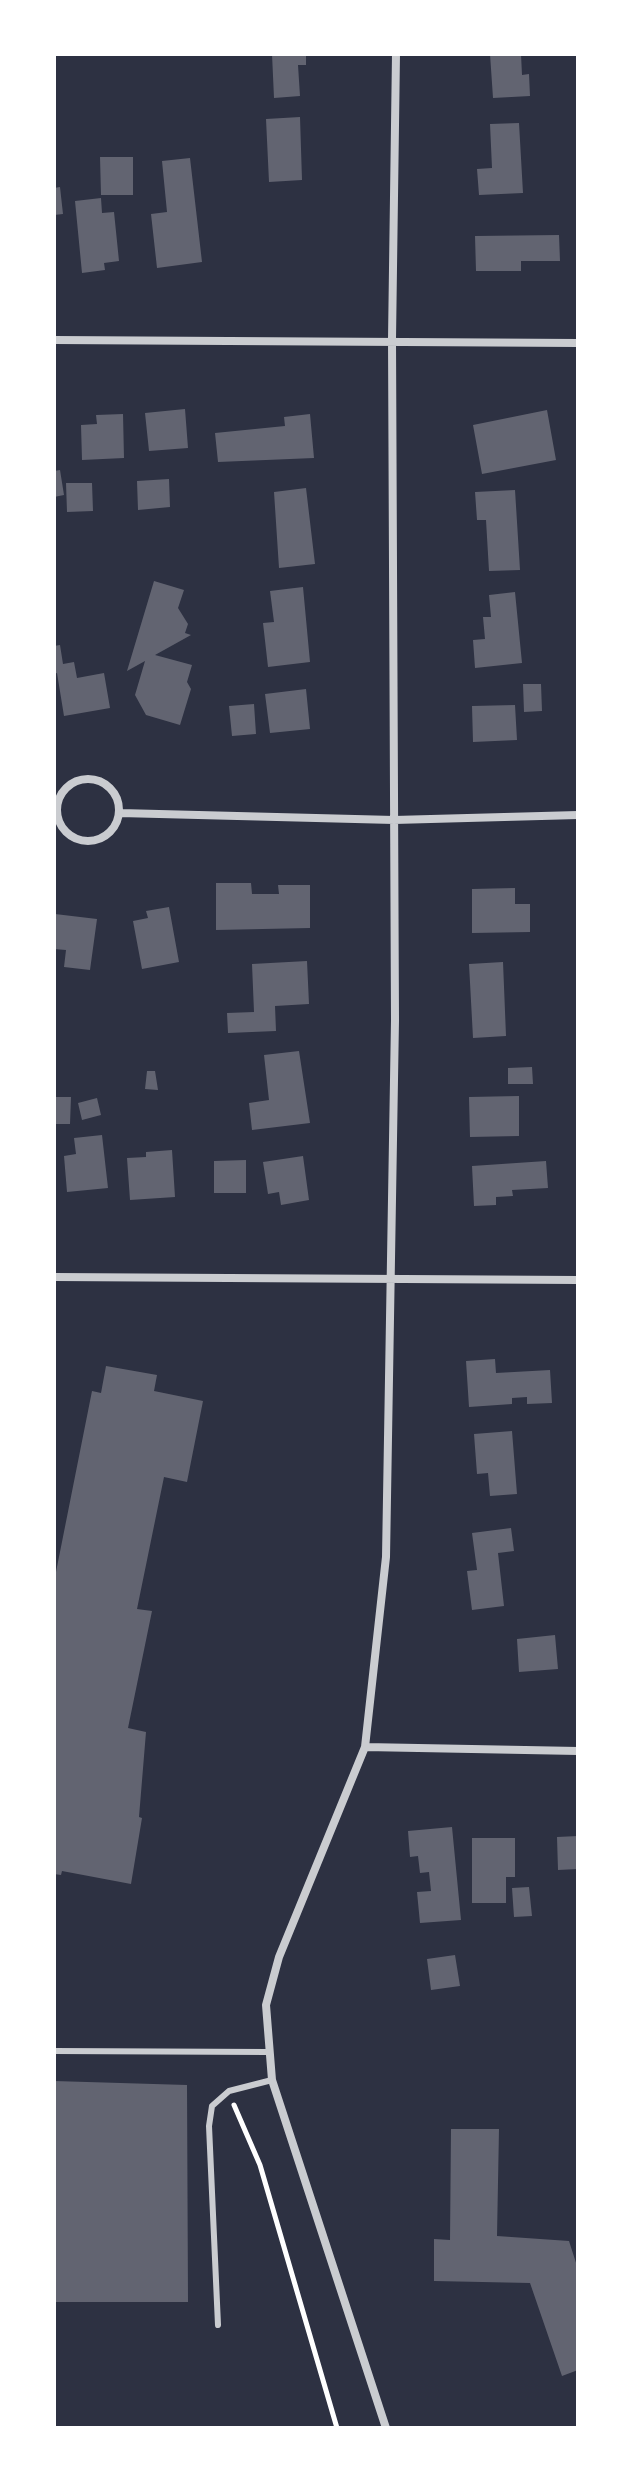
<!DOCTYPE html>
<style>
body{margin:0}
#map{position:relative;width:632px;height:2482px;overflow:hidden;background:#2d3142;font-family:Raleway,sans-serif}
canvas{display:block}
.frame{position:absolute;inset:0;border:56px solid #fff;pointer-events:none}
</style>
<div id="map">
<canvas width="632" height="2482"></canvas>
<div class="frame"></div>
</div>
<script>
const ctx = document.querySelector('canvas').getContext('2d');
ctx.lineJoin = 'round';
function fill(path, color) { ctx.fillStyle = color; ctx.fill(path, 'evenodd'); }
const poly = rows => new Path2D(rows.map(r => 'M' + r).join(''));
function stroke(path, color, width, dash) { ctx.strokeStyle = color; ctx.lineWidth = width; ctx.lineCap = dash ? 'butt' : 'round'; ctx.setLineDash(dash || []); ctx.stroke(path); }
fill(poly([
 [272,54,306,54,306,65,298,65,300,96,274,98],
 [490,54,521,54,522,75,529,74,530,96,493,98],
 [300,117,302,180,269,182,266,119],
 [519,123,523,193,479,195,477,169,492,168,490,124],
 [100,157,133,157,133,195,101,195],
 [190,158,202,262,157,268,151,214,167,212,162,161],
 [60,187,63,214,54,215,54,188],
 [101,198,102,213,114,212,119,261,104,263,105,270,82,273,75,201],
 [559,235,560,261,521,261,521,271,476,271,475,236],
 [185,409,188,448,149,451,145,413],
 [547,410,556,460,482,474,473,425],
 [123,414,124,458,82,460,81,425,97,424,96,415],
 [310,414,314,458,218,462,215,433,285,426,284,417],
 [60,470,64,495,54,497,54,471],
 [169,479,170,507,138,510,137,481],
 [66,483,92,483,93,511,67,512],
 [306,488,315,564,279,568,274,492],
 [515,490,520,570,489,571,486,520,477,520,475,492],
 [154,581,184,590,178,608,188,624,185,633,191,635,155,655,192,665,187,682,191,689,180,725,146,715,135,695,145,661,127,671],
 [303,587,310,662,268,667,263,623,274,622,270,591],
 [515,592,522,663,475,668,473,640,485,639,483,617,491,617,489,595],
 [60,645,63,664,74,662,77,678,104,673,110,708,64,716,57,673,54,674,54,646],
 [523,684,541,684,542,711,524,712],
 [306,689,310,729,270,733,265,694],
 [254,704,256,734,232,736,229,706],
 [515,705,517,740,473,742,472,706],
 [216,883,251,883,252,894,279,894,278,885,310,885,310,928,216,930],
 [515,888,515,904,530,904,530,932,472,933,472,889],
 [169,907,179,962,142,969,133,921,148,918,146,911],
 [55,914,97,919,90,970,64,967,66,950,54,949],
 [307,961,309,1004,275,1006,276,1031,228,1033,227,1013,254,1012,252,964],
 [503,962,506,1036,473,1038,469,964],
 [299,1051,310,1123,252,1130,249,1103,269,1100,264,1055],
 [532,1067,533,1084,508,1084,508,1068],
 [147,1071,155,1071,158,1090,145,1089],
 [519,1096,519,1136,470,1137,469,1097],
 [54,1097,71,1097,70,1124,54,1124],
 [97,1098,101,1115,82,1120,78,1103],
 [102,1135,108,1188,67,1192,64,1156,76,1154,74,1138],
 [172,1150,175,1197,130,1200,127,1158,146,1157,146,1152],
 [303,1156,309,1200,281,1205,279,1192,268,1194,263,1162],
 [246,1160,246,1193,214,1193,214,1161],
 [546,1161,548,1188,512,1190,513,1196,496,1197,496,1205,474,1206,472,1166],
 [495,1359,496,1373,550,1370,552,1403,527,1404,527,1397,512,1398,512,1404,469,1407,466,1361],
 [106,1366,157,1375,154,1391,203,1401,187,1482,164,1477,137,1609,152,1611,128,1728,146,1732,139,1817,142,1818,131,1884,62,1871,61,1875,54,1874,54,1582,92,1391,101,1393],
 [512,1431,517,1494,490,1496,488,1473,477,1474,474,1434],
 [511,1528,514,1551,498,1553,504,1606,472,1610,467,1571,477,1570,472,1533],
 [555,1635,558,1669,519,1672,517,1639],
 [452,1827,461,1920,420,1923,417,1892,431,1891,429,1872,420,1873,418,1856,410,1857,408,1831],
 [578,1836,578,1869,558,1870,557,1837],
 [472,1838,515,1838,515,1877,506,1877,506,1903,472,1903],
 [529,1887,532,1916,514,1917,512,1888],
 [455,1955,460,1986,431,1990,427,1959],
 [54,2081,187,2085,188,2302,54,2302],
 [451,2129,499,2129,497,2236,569,2241,578,2269,578,2370,562,2376,530,2283,434,2281,434,2239,450,2240]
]), '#626471');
stroke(poly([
 [234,2105,260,2165,337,2428]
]), '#fff', 5);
stroke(poly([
 [54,2051,267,2052],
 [218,2325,209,2126,212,2106,229,2091,272,2080]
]), '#caccd0', 6);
stroke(poly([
 [54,340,578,343],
 '57 810a31 31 0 1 1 62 0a31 31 0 1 1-62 0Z',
 [120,813,394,820,578,815],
 [54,1277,578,1280],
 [365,1747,578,1751],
 [386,2428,272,2080,266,2005,279,1957,365,1747,386,1557,395,1020,392,339,396,54]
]), '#caccd0', 8);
</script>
